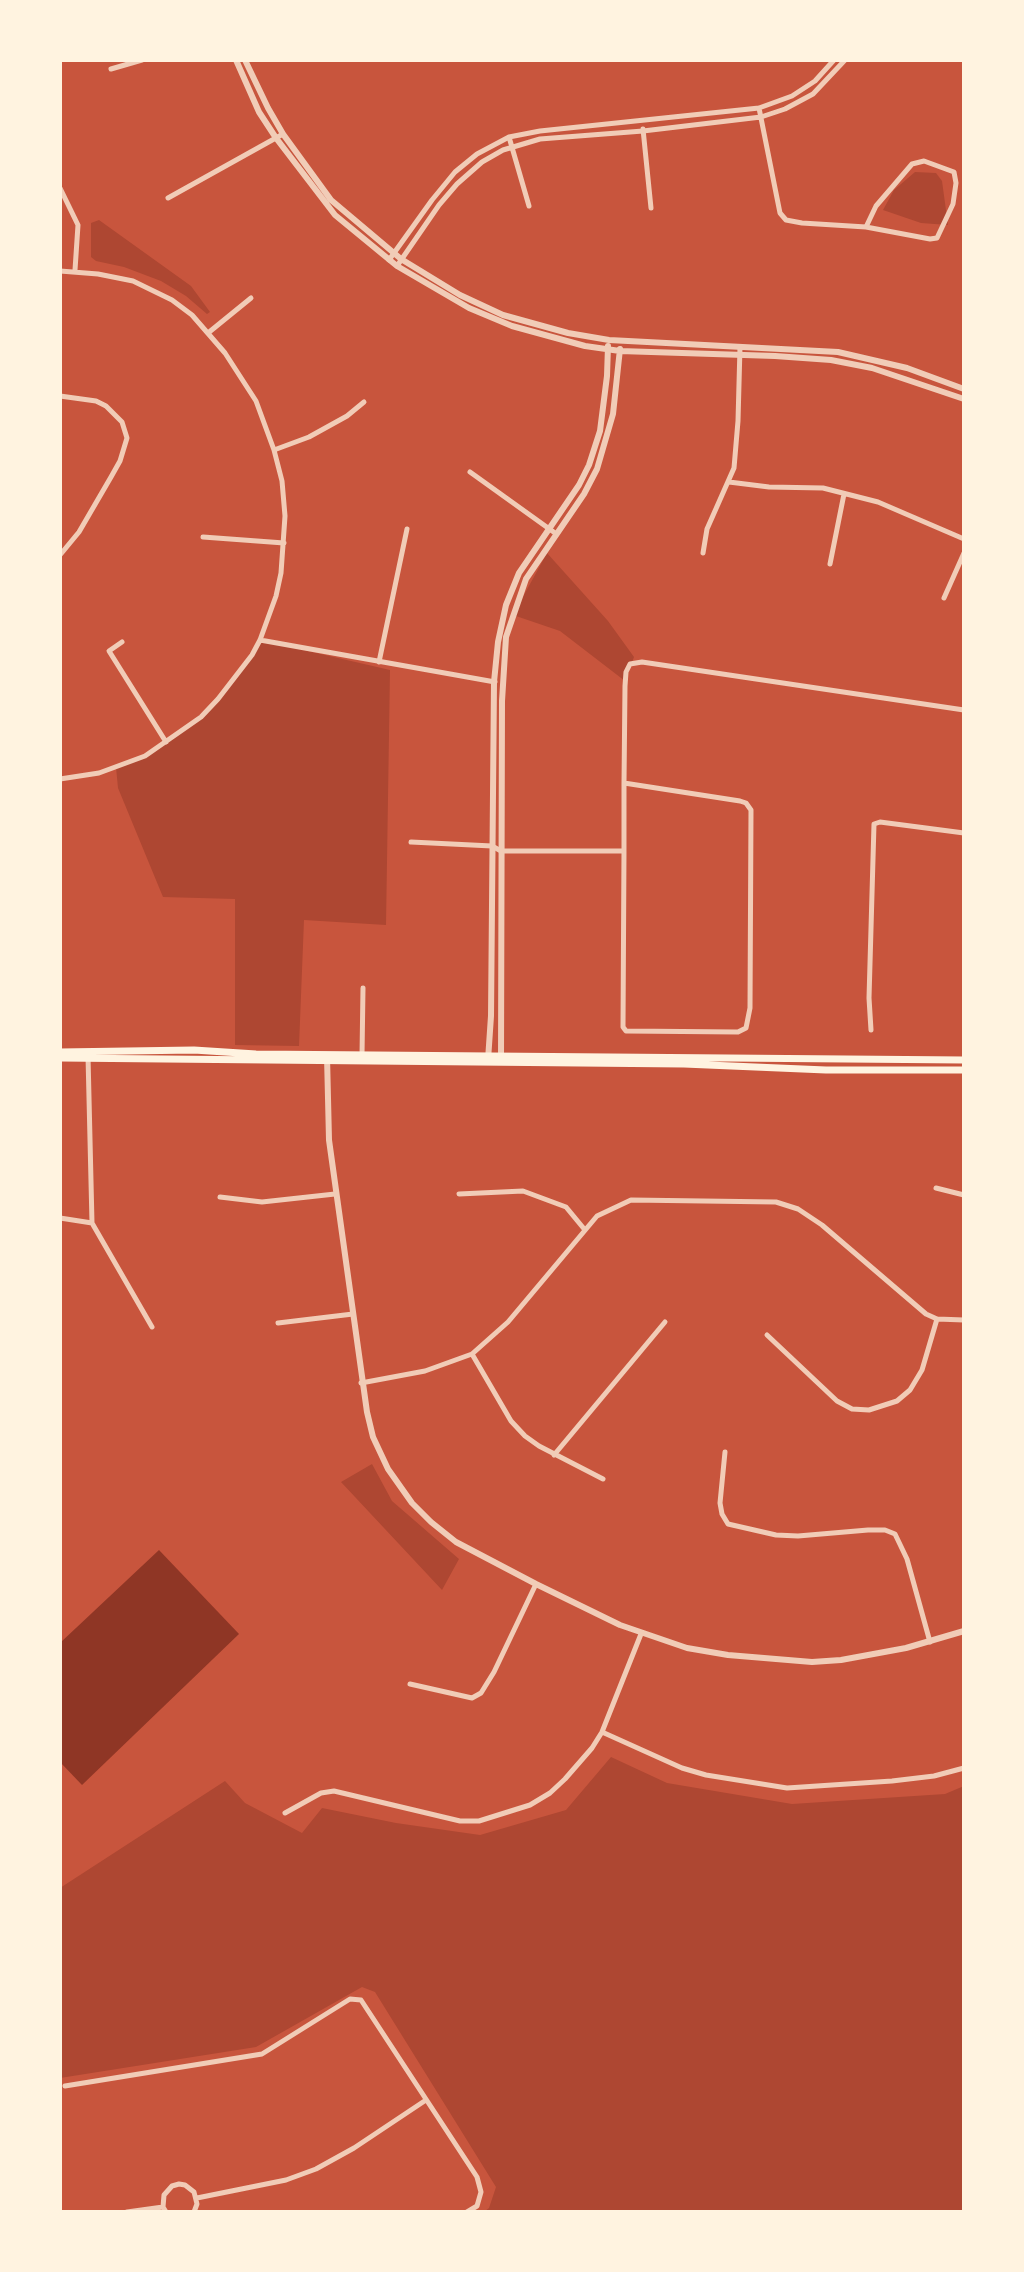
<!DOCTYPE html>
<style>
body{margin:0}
#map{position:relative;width:1024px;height:2272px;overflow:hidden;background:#c8553d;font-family:Helvetica,sans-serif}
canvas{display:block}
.frame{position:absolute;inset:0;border:62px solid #fff3e0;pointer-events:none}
</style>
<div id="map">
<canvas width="1024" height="2272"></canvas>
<div class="frame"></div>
</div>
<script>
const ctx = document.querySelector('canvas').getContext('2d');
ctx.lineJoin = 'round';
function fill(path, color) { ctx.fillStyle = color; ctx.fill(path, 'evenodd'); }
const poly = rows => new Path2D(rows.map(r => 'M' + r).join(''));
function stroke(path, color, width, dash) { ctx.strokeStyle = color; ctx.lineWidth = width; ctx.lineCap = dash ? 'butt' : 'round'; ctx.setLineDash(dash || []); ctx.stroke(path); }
fill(poly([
 [915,172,936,173,942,181,948,225,921,223,883,210,894,190],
 [99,220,191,286,210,312,207,314,186,296,161,281,124,267,96,261,91,257,91,223],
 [547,553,608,621,634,657,625,681,560,631,513,615],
 [260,640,390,670,386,925,304,920,299,1046,235,1045,235,899,163,897,118,788,116,767,145,756,183,730,223,694],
 [372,1464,392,1501,459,1559,442,1590,341,1482],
 [611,1757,667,1783,792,1804,945,1794,964,1786,964,2212,484,2212,489,2208,496,2187,375,1992,362,1987,256,2047,60,2078,60,1888,225,1781,245,1803,302,1833,322,1808,396,1823,480,1835,566,1810]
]), '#ae4732');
fill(poly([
 [159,1550,239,1634,82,1785,60,1762,60,1643]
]), '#8f3625');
stroke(poly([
 [111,69,142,60],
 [759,108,780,213,786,220,802,223,866,227,930,239,937,238,953,204,956,183,954,172,924,161,912,164,876,206,866,227],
 [643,129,651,208],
 [509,137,529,206],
 [60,188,78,225,75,270],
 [168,198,283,134],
 [389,260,432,200,455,172,477,154,509,137,540,131,759,108,792,96,815,81,834,60],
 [397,266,439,205,457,184,482,162,503,150,540,139,643,131,761,117,785,109,813,94,845,60],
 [60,271,98,274,133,281,172,300,192,315,225,353,256,401,274,450,282,481,285,516,281,573,276,596,260,640,252,655,218,699,201,717,145,756,99,773,60,779],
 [208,333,251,298],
 [60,396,96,401,106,406,122,422,127,438,120,461,111,477,79,532,60,555],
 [274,450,309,437,347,416,364,402],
 [470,472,555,533],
 [729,482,769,487,823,488,878,502,964,539],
 [203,537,284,543],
 [703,553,707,529,734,468,738,421,740,347],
 [830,564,844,494],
 [944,598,964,553],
 [260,640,495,682],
 [122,642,109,651,166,742],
 [379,662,407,529],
 [624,783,740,801,746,803,751,810,750,1008,746,1028,738,1032,626,1031,623,1027,624,851,624,783,625,686,626,672,630,664,642,662,964,710],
 [411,842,492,846,501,851,624,851],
 [871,1030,869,998,874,824,880,822,964,833],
 [362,1055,363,988],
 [88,1056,92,1223,152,1327],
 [936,1188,964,1195],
 [459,1194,523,1191,566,1207,585,1230],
 [220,1197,262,1202,335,1194],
 [60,1218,92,1223],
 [278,1323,353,1314],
 [767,1335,837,1401,852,1409,869,1410,897,1401,910,1390,922,1370,937,1319],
 [472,1354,511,1421,525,1436,539,1446,603,1479],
 [361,1383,425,1371,472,1354,508,1322,597,1216,631,1200,776,1202,798,1209,822,1225,926,1314,937,1319,964,1320],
 [725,1452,720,1503,722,1514,728,1524,776,1535,798,1536,868,1530,885,1530,895,1534,907,1559,930,1642],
 [554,1455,665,1322],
 [410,1684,472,1698,481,1693,494,1672,536,1584],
 [602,1732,682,1768,706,1775,787,1788,892,1781,934,1776,964,1768],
 [285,1813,321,1793,334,1791,460,1821,479,1821,530,1805,550,1793,565,1779,592,1748,602,1732,641,1634],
 [65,2086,262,2054,350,1999,361,2000,477,2177,481,2192,477,2206,467,2212],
 [197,2198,286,2180,316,2169,354,2148,426,2100],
 [127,2212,163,2207],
 [166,2212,163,2207,164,2195,172,2186,179,2184,185,2185,194,2192,197,2204,194,2212]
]), '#f1ccb7', 5);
stroke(poly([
 [236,60,259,112,276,138,335,215,397,266,469,308,512,326,585,346,620,351,775,356,831,360,872,368,964,399],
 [245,60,268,108,283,134,331,200,401,259,460,295,503,315,568,333,609,340,838,352,907,368,964,389],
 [327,1056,329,1140,367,1412,373,1437,388,1469,412,1503,431,1522,456,1542,536,1584,620,1625,687,1648,728,1655,812,1662,841,1660,906,1648,964,1631],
 [501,1058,502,701,506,637,526,579,584,494,597,469,613,414,620,349],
 [488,1060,491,1016,494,682,498,642,506,605,519,573,579,485,589,465,600,431,607,376,608,346]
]), '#f1ccb7', 6);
stroke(poly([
 [60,1052,194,1050,256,1054,964,1060],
 [60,1058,684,1064,826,1070,964,1070]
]), '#fff3e0', 7);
</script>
